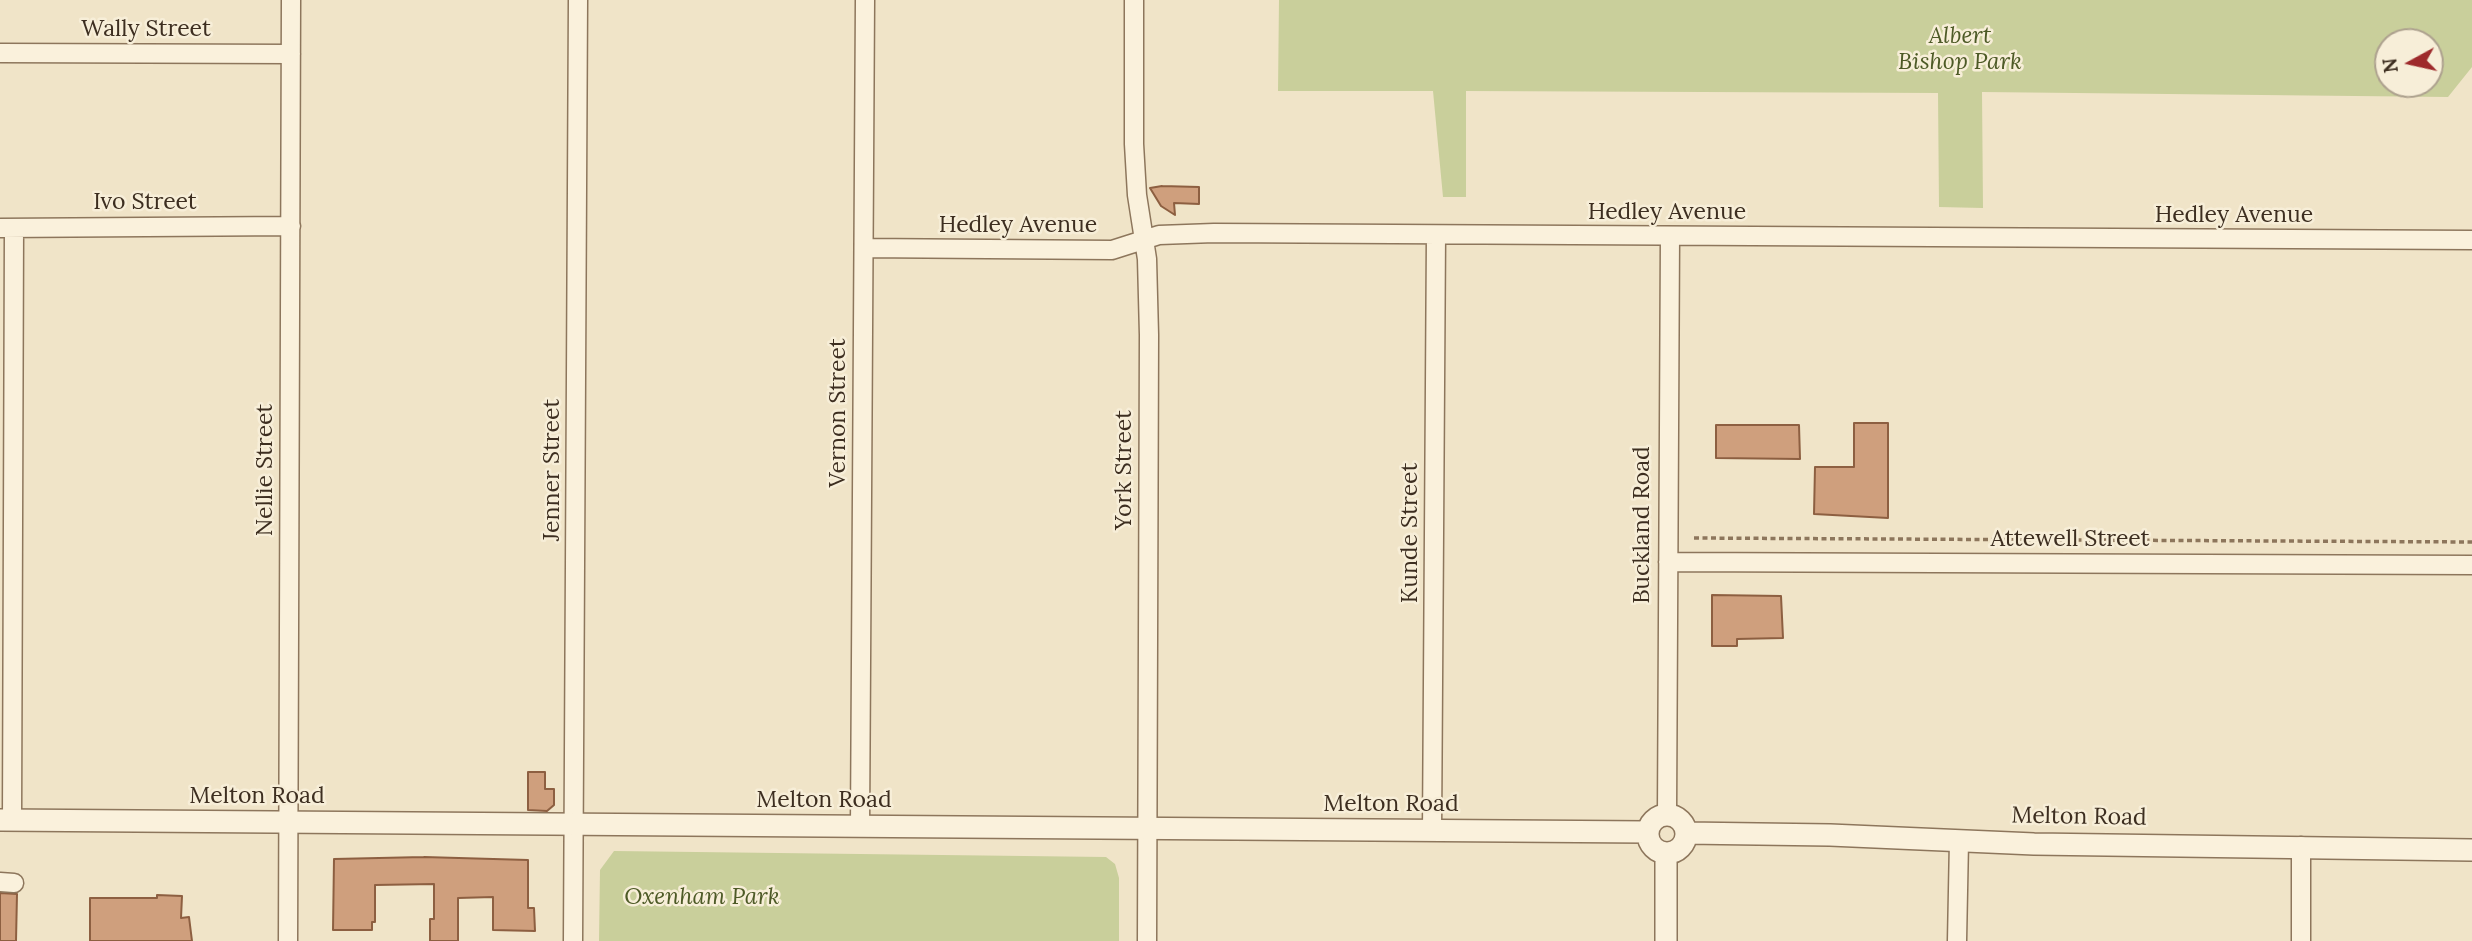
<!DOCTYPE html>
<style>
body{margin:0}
#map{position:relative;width:2472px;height:941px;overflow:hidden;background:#f0e4c8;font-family:Lora,serif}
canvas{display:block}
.north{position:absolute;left:2374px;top:28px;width:70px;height:70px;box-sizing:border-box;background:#f7eed8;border:2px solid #ada18e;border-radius:50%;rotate:262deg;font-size:19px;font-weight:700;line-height:28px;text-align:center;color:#3d2e20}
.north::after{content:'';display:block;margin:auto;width:24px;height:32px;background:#9e2a2b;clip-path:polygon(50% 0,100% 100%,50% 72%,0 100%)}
</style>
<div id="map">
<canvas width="2472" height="941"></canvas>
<div class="north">N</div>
</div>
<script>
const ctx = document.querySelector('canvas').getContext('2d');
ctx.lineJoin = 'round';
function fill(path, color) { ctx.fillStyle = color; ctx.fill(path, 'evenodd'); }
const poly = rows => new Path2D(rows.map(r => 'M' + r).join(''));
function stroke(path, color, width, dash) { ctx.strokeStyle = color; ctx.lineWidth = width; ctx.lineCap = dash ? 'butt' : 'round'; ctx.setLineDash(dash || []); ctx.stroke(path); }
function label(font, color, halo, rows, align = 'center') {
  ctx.font = font + ' Lora,serif'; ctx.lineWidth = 5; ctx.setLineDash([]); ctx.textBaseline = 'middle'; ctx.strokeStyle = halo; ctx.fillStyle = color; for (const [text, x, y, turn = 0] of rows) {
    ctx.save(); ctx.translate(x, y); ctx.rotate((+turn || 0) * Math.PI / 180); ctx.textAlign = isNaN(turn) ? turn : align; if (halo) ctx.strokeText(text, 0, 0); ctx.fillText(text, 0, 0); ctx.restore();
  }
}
fill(poly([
 [1279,0,2472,0,2472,67,2448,97,1982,92,1983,208,1939,207,1938,93,1466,91,1466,197,1443,197,1433,91,1278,91],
 [2388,42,2430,42,2430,84,2388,84],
 [614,851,1106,857,1115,864,1119,878,1119,941,599,941,600,870]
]), '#c9cf9b');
const building = poly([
 [1162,186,1199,187,1199,204,1174,203,1175,215,1161,206,1150,188,1162,186],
 [1854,423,1888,423,1888,518,1814,514,1815,467,1854,467,1854,423],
 [1716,425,1799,425,1800,459,1716,458,1716,425],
 [1712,595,1781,596,1783,638,1737,639,1737,646,1712,646,1712,595],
 [528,772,545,772,545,789,554,789,554,805,547,811,528,810,528,772],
 [424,857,528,860,528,908,534,908,535,931,493,930,493,897,458,898,458,941,430,941,430,919,434,919,434,884,375,885,375,922,372,922,372,930,333,930,334,859,424,857],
 [0,893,17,894,16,941,0,941,0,893],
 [157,895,182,896,181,918,189,917,192,941,90,941,90,898,157,898,157,895]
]);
fill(building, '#cf9f7d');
stroke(building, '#8d5f41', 2);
const minor = poly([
 [1134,0,1134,144,1137,195,1147,259,1149,335,1147,941],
 [0,53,291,54],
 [0,228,291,226],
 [864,248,1112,250,1159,235,1214,233,2472,240],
 [1668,562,2472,565],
 [1667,814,1670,236],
 [12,820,14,228],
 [860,826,865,0],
 [1432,831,1436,235],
 [0,882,14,883],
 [288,941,291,0],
 [573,941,578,0],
 [1957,941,1959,841],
 [2301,941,2301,846]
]);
const tertiary = poly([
 '1648 834a19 19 0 1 1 38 0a19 19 0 1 1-38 0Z',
 [0,820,1647,832],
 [1686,833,1830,835,2034,844,2472,850],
 [1666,941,1666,853]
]);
stroke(minor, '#8d765c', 21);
stroke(tertiary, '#8d765c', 24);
stroke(poly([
 [1694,538,2472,542]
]), '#8d765c', 3.5, [5, 3.5]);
stroke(minor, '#faf1dc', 18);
stroke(tertiary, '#faf1dc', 21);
label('23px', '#3d2e20', '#f7eed8', [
 ["Wally Street",146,29],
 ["Ivo Street",145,202],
 ["Hedley Avenue",1667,212],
 ["Hedley Avenue",2234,215],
 ["Hedley Avenue",1018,225],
 ["Vernon Street",838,413,-90],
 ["Nellie Street",265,470,-90],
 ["Jenner Street",552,470,-90],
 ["York Street",1124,470,-90],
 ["Buckland Road",1642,525,-90],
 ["Kunde Street",1410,533,-90],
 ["Attewell Street",2070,539],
 ["Melton Road",257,796],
 ["Melton Road",824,800],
 ["Melton Road",1391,804],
 ["Melton Road",2079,817,1]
]);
label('italic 23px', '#4d5a26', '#f7eed8', [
 ["Albert",1960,36],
 ["Bishop Park",1960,62],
 ["Oxenham Park",702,897]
]);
</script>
